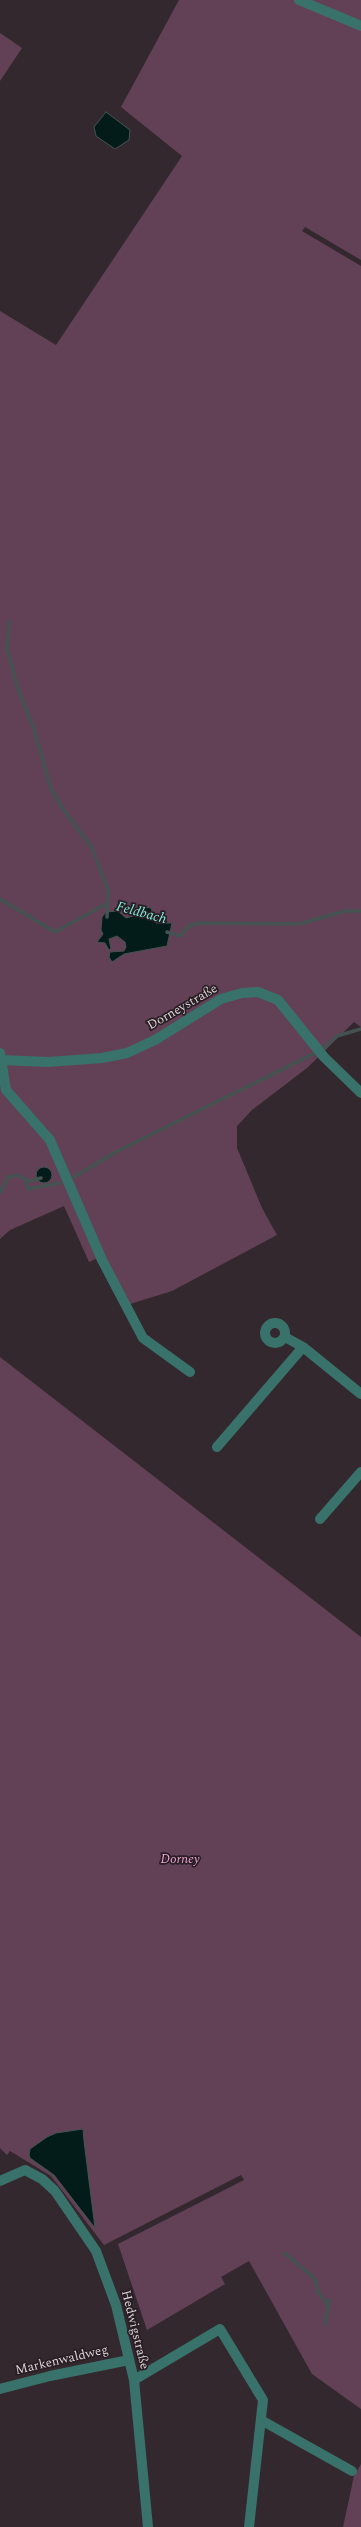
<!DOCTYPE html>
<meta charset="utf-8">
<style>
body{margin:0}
canvas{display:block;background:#32282e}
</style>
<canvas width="361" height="2527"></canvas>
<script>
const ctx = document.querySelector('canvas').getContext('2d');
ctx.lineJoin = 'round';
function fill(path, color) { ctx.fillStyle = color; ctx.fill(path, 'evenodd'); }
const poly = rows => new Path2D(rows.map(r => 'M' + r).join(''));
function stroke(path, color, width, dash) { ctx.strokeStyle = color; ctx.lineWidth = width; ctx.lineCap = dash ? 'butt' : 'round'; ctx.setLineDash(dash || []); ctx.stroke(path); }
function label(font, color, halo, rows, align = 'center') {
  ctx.font = font + ' Spectral,serif'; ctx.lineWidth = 3.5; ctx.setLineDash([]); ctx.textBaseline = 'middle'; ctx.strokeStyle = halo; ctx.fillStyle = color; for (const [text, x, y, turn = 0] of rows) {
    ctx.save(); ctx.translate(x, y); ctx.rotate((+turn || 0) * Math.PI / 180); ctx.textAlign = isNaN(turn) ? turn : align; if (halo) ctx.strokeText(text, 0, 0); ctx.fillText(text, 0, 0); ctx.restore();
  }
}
fill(poly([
 [179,0,361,0,361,260,305,227,302,231,361,266,361,1027,354,1022,307,1068,252,1110,237,1126,237,1148,262,1208,277,1235,172,1291,130,1304,104,1255,89,1262,64,1206,10,1230,0,1239,0,311,56,345,182,156,121,107],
 [0,33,22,48,0,81],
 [0,1357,361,1637,361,2409,312,2374,249,2261,221,2277,225,2284,147,2330,118,2244,244,2180,241,2175,104,2245,51,2176,10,2151,7,2155,0,2148],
 [361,2464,361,2527,343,2527,354,2476]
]), '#624157');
const water = poly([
 [106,112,130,130,129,140,115,149,96,136,94,127,106,112],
 [142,907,151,908,156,923,172,923,167,946,124,954,112,962,109,957,110,952,124,951,126,947,125,942,117,936,109,939,111,949,109,950,105,943,97,942,103,934,101,930,102,917,106,912,118,911,126,918,133,916,142,907],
 '36 1175a8 8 0 1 1 16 0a8 8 0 1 1-16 0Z',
 [83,2129,84,2141,95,2228,54,2175,30,2158,29,2155,30,2149,47,2137,56,2133,83,2129]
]);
fill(water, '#041c19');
stroke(water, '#445352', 1);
stroke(poly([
 [9,621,7,649,18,689,33,726,51,789,63,809,92,848,108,890,107,917],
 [0,899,55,932,106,904],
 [167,932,180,936,189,926,199,923,299,924,345,911,361,911],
 [74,1177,116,1152,321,1050,337,1036,361,1029],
 [26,1180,28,1189,60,1183],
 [0,1193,8,1177,17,1175,29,1181,41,1178],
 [284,2253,311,2275,316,2282,318,2292,329,2307],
 [325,2325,329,2300]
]), '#445352', 3.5);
stroke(poly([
 [299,0,361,26],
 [0,1053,6,1090,50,1140,102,1260,143,1338,190,1372],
 [2,1060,48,1062,102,1058,127,1053,155,1040,221,999,242,993,258,992,278,1000,324,1057,361,1093],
 '265 1333a10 10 0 1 1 20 0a10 10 0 1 1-20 0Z',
 [285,1337,303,1347,361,1394],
 [217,1447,303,1347],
 [320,1519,361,1472],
 [0,2181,25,2170,42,2179,55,2191,96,2251,116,2305,134,2380,148,2527],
 [134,2380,220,2329,263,2400,249,2527],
 [0,2389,50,2376,129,2360],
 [261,2420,352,2471]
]), '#39726a', 10);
label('13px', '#dbd4d8', '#281e24', [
 ["Dorneystraße",183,1008,-30],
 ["Hedwigstraße",134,2330,76],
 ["Markenwaldweg",62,2361,-13]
]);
label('italic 13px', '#eea4d5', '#281e24', [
 ["Dorney",180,1860]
]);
label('italic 14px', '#7eefdf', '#281e24', [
 ["Feldbach",141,914,15]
]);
</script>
